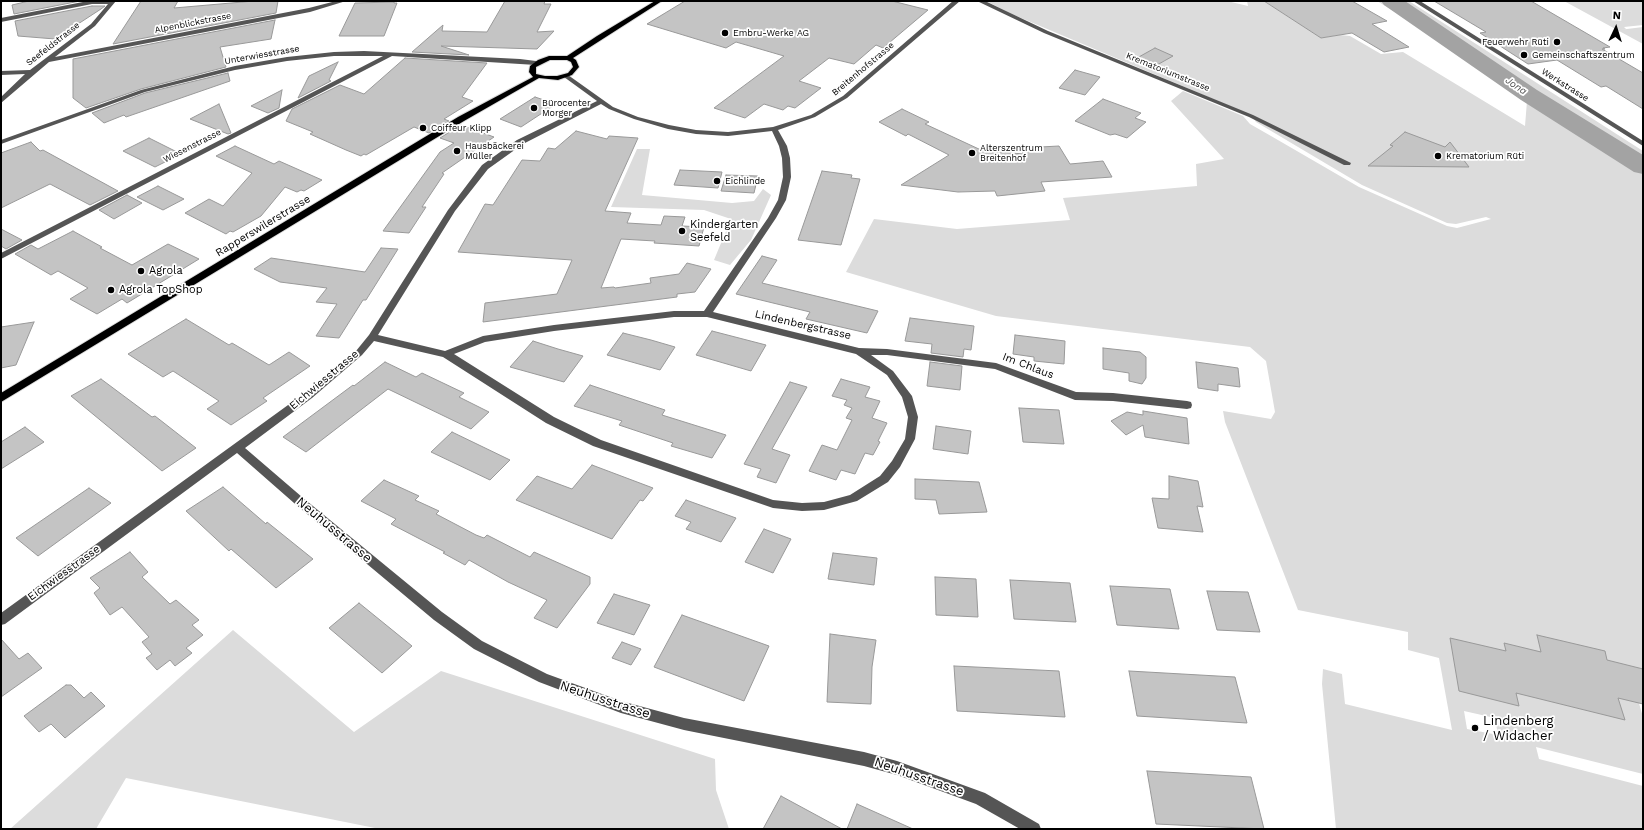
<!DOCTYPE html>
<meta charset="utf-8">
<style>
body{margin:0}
#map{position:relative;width:1644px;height:830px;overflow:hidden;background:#fff;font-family:"Work Sans",sans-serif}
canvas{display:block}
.frame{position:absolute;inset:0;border:2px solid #000;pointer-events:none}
.north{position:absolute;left:1596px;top:8px;width:40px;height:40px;-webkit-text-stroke:3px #fff;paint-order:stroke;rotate:4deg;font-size:11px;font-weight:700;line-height:16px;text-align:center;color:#000}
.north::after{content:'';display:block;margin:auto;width:14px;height:18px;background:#000;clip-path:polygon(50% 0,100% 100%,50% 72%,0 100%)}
</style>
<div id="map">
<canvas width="1644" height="830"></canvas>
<div class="frame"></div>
<div class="north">N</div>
</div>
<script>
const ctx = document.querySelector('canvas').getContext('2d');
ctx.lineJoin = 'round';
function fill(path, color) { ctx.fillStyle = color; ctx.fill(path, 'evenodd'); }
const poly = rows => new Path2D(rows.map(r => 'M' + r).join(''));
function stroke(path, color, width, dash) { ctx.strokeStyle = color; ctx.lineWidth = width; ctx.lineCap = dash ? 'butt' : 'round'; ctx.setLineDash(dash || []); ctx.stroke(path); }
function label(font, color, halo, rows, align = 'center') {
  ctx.font = font + ' "Work Sans",sans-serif'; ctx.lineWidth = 3.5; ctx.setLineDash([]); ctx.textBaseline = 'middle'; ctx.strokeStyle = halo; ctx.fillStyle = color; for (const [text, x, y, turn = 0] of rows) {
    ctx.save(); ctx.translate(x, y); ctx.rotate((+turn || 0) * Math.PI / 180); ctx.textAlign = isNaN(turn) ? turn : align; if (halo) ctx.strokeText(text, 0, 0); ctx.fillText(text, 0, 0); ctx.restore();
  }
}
fill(poly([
 [986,1,1227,1,1248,6,1247,1,1264,1,1321,38,1340,35,1350,36,1381,54,1403,52,1525,126,1527,101,1430,33,1377,1,1409,1,1643,151,1643,669,1628,666,1643,717,1643,774,1536,747,1539,759,1643,786,1643,829,1336,829,1322,684,1323,669,1342,674,1345,704,1452,730,1439,658,1408,650,1408,632,1298,610,1225,422,1223,411,1271,419,1275,412,1266,361,1250,347,996,316,846,272,874,219,957,229,1070,220,1063,198,1197,186,1196,164,1224,159,1171,101,1183,91,1243,116,1250,124,1271,136,1359,187,1447,226,1457,228,1491,219,1486,217,1456,224,1447,223,1362,185,1256,122,1251,115,1014,15],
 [1464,711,1495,718,1498,735,1467,729],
 [1564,1,1643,1,1643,25,1624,27,1626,29,1619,30,1643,27,1643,44],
 [637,149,650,149,642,195,732,203,754,201,763,189,771,195,751,240,730,265,714,260,731,219,704,210,611,207],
 [233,630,354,732,441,671,715,759,716,790,729,829,380,829,126,778,96,829,10,829]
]), '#dcdcdc');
fill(poly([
 [1381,1,1405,1,1537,90,1643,155,1643,174,1634,172,1521,100,1384,5,1381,1]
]), '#a3a3a3');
const building = poly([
 [29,1,80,1,14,14,12,5,29,1],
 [141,1,178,1,174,8,254,1,278,1,276,13,113,44,141,1],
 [505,1,545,1,544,4,551,4,537,32,554,31,537,49,441,46,469,55,412,52,443,25,442,31,487,32,505,1],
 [685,1,892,1,928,10,883,48,876,45,854,64,829,58,799,81,821,88,795,108,788,106,783,110,764,104,745,118,714,108,784,56,736,42,726,48,647,24,685,1],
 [1264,1,1352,1,1387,21,1372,24,1409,47,1384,52,1352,33,1321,38,1264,1],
 [1434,1,1531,1,1610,47,1603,48,1605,49,1602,49,1643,73,1643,109,1606,86,1601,87,1557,60,1528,64,1480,33,1486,32,1434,1],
 [394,2,394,3,397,3,384,36,339,36,355,3,394,2],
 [92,6,105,6,101,9,55,39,18,36,15,21,92,6],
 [275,20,271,39,220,47,226,67,141,89,86,108,73,98,73,59,275,20],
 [1155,48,1173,56,1157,65,1137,58,1155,48],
 [405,58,487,63,462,97,473,101,444,119,449,121,429,133,414,127,366,155,364,154,361,156,346,150,310,134,313,132,286,121,292,109,340,85,364,94,405,58],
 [338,62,329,80,331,81,298,98,309,76,338,62],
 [1075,70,1100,77,1085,95,1059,88,1075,70],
 [228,73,230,81,126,117,124,115,104,123,92,113,145,93,228,73],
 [282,90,279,108,268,113,251,106,282,90],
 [535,97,556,104,521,127,500,119,535,97],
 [1103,99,1141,113,1135,118,1146,122,1127,138,1115,134,1110,135,1075,121,1103,99],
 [219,104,231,133,228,134,190,119,219,104],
 [902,109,929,122,925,124,981,150,1023,154,1021,148,1059,146,1070,164,1103,161,1112,177,1041,182,1045,191,997,196,995,191,958,192,901,185,949,155,908,134,906,136,879,122,902,109],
 [461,125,494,137,442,173,444,174,422,207,426,207,409,233,383,231,440,152,454,143,440,138,461,125],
 [576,131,607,139,609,136,638,138,605,211,631,213,627,223,661,225,664,216,685,217,682,226,704,227,699,246,654,243,655,241,621,239,601,288,614,287,615,288,651,283,650,278,679,274,687,263,711,269,695,292,677,294,677,297,483,322,485,303,557,294,572,260,458,252,485,204,493,205,522,160,540,161,548,148,555,149,576,131],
 [1405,132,1445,147,1450,142,1469,167,1368,166,1393,146,1390,145,1405,132],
 [149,138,181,154,155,167,123,151,149,138],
 [31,142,40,151,43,150,118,191,90,205,50,184,1,208,1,153,31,142],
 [235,146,274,164,279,161,322,180,304,191,301,190,297,192,285,187,261,216,233,232,230,231,226,234,185,213,209,199,223,206,252,173,216,156,235,146],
 [680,170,722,172,718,188,674,185,680,170],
 [822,171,852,175,851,178,860,179,841,245,798,240,822,171],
 [726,175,758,176,754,193,721,191,726,175],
 [158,186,184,199,163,210,137,197,158,186],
 [127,195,142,203,114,219,99,210,127,195],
 [1,229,22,240,6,249,1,246,1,229],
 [73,231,102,247,100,248,132,265,168,244,199,259,127,303,122,299,97,314,70,299,88,288,58,271,51,275,15,254,31,245,38,249,73,231],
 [381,248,398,249,366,300,363,300,339,338,316,336,337,304,316,302,327,288,280,282,254,269,271,258,365,272,381,248],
 [762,256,777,260,762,283,878,311,867,333,806,319,810,312,736,294,762,256],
 [910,318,974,326,971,350,964,349,963,357,931,353,932,344,905,341,910,318],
 [186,319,229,345,232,343,269,365,289,352,310,366,263,398,267,401,231,425,207,409,219,401,173,371,163,377,128,354,186,319],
 [34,322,16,365,1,368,1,327,34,322],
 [712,331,766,345,751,371,696,355,712,331],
 [623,333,651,340,675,347,660,370,607,355,623,333],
 [1015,335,1065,341,1064,364,1034,361,1034,357,1013,354,1015,335],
 [533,341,558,349,583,356,564,382,510,367,533,341],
 [1103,348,1140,352,1146,357,1146,378,1142,384,1129,381,1129,373,1103,369,1103,348],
 [385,362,416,377,422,373,464,393,459,397,489,412,471,429,388,389,306,452,283,437,353,385,354,386,385,362],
 [930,362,962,366,960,390,927,386,930,362],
 [1196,362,1238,368,1240,387,1218,384,1218,391,1198,388,1196,362],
 [101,379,152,417,155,416,196,448,162,471,71,396,101,379],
 [841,379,870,387,865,397,880,401,872,418,887,423,878,441,880,442,873,455,865,453,855,474,841,470,836,480,809,471,822,445,837,450,852,420,846,418,852,408,844,405,847,400,832,396,841,379],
 [790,382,807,387,772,449,790,455,776,483,757,477,761,469,744,464,790,382],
 [590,385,665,410,662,415,726,435,712,458,671,446,673,443,619,425,622,421,574,406,590,385],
 [1019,408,1059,410,1064,444,1023,442,1019,408],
 [1143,411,1187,418,1189,444,1145,437,1143,425,1126,435,1111,421,1127,412,1143,415,1143,411],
 [936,426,971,431,968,454,933,449,936,426],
 [25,427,44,442,1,469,1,442,25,427],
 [452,432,510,460,490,480,431,452,452,432],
 [592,465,653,488,643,501,640,500,612,539,516,500,537,476,572,489,592,465],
 [1169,476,1198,481,1203,507,1197,506,1203,532,1158,528,1152,498,1169,499,1169,476],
 [915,479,979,482,987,512,939,514,936,500,915,499,915,479],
 [384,480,419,496,415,500,439,511,436,514,476,535,484,538,487,535,530,557,534,552,590,577,590,584,557,628,534,618,547,600,508,582,469,560,465,565,443,553,445,552,391,524,396,519,361,501,384,480],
 [223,487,266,524,267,522,313,559,276,588,231,549,229,551,186,511,223,487],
 [89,488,111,503,38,556,16,538,89,488],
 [686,500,736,518,721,542,686,529,691,522,675,516,686,500],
 [764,529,791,539,773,573,745,562,764,529],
 [130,552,148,572,142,577,170,604,176,600,199,620,192,625,203,635,186,648,192,653,175,666,170,660,157,670,146,658,152,654,142,642,149,637,122,607,110,615,94,593,100,588,90,578,130,552],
 [833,553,877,558,874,585,828,579,833,553],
 [935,577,976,579,978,617,936,615,935,577],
 [1010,580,1070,583,1076,622,1014,619,1010,580],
 [1110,586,1170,589,1179,629,1117,625,1110,586],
 [1207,591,1248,592,1260,632,1217,630,1207,591],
 [614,594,650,605,634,635,597,623,614,594],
 [359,603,412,646,382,673,329,628,359,603],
 [682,615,769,646,744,701,654,667,682,615],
 [830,634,876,640,872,667,871,704,827,702,830,634],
 [1537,635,1605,651,1607,660,1643,669,1643,704,1618,698,1625,720,1516,693,1519,706,1459,691,1450,638,1506,651,1504,643,1541,652,1537,635],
 [1,639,19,659,28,653,42,668,1,697,1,639],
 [622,642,641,649,631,665,612,658,622,642],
 [954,666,1059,671,1065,717,957,711,954,666],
 [1129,671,1235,677,1247,723,1137,716,1129,671],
 [66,685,71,685,84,698,91,692,105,706,65,738,51,724,39,732,24,716,66,685],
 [1147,771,1251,777,1264,829,1156,824,1147,771],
 [781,796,842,829,763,829,781,796],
 [857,804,913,829,847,829,857,804]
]);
fill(building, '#c4c4c4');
stroke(building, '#999', 1);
const major = poly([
 [655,1,662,1,573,58,576,60,579,67,572,75,558,80,539,78,464,121,1,402,1,393,458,117,533,77,529,72,530,66,538,60,549,56,567,56,597,36,655,1],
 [550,60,567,60,571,62,573,67,568,73,557,76,545,76,536,74,536,67,550,60]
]);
stroke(major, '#dbdbdb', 2);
fill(poly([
 [88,1,116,1,95,26,55,57,309,8,336,1,346,1,310,12,49,62,1,103,1,97,25,74,1,75,1,71,30,70,91,24,108,4,92,4,1,22,1,18,88,1],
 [953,1,960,1,847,98,815,117,778,130,787,146,790,158,791,177,786,200,776,218,713,312,859,348,887,349,996,363,1076,392,1113,393,1187,401,1191,402,1192,405,1191,408,1187,409,1113,401,1075,400,995,369,887,355,871,355,893,371,912,396,918,417,915,439,900,467,888,482,857,501,824,510,802,511,773,508,593,446,546,423,443,357,374,341,362,355,312,398,245,448,302,497,442,612,482,641,547,674,621,701,684,718,864,752,897,761,985,793,1039,824,1041,829,1020,829,976,804,897,775,864,766,684,730,621,713,539,682,474,649,434,620,294,503,237,453,5,624,1,625,1,613,306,392,356,351,369,335,448,210,482,165,517,140,597,101,564,77,564,75,568,75,613,107,638,117,669,125,696,130,728,132,773,127,811,115,843,96,953,1],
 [601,104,609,109,634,119,668,129,696,134,728,136,772,131,779,146,782,158,783,177,778,200,768,218,704,311,674,311,554,325,483,336,445,351,378,335,455,211,488,169,523,144,601,104],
 [674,317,707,317,856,354,887,375,902,397,908,417,905,439,892,461,880,476,850,495,824,502,802,503,773,500,601,440,554,417,454,354,485,342,554,331,674,317],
 [977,1,985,1,1048,31,1253,115,1351,163,1350,165,1344,165,1249,117,1044,33,977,1],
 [1413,1,1420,1,1643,141,1643,146,1413,1],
 [364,51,520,59,536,61,539,63,536,65,392,56,1,259,1,253,383,56,334,56,287,61,235,70,145,92,1,144,1,140,141,90,235,66,287,57,334,52,364,51]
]), '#555');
fill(major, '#000');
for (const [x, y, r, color] of [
 [725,33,4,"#000"],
 [1557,42,4,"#000"],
 [1524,55,4,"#000"],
 [534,108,4,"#000"],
 [423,128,4,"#000"],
 [457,151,4,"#000"],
 [972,153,4,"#000"],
 [1438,156,4,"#000"],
 [717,181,4,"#000"],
 [682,231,4,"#000"],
 [141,271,4,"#000"],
 [111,290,4,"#000"],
 [1475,728,4,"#000"]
]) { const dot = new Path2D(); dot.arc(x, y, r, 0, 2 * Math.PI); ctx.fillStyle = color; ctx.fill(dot); stroke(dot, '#fff', 1.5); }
label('9px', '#000', '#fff', [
 ["Alpenblickstrasse",193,23,-11],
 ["Seefeldstrasse",53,44,-38],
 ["Unterwiesstrasse",262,55,-10],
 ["Breitenhofstrasse",863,69,-40],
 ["Krematoriumstrasse",1168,72,22],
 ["Werkstrasse",1565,85,32],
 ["Wiesenstrasse",192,146,-27]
]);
label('9px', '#000', '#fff', [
 ["Embru-Werke AG",733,33],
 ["Feuerwehr Rüti",1549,42,"right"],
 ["Gemeinschaftszentrum",1532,55],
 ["Bürocenter",542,103],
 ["Morger",542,113],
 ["Coiffeur Klipp",431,128],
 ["Hausbäckerei",465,146],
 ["Müller",465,156],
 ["Alterszentrum",980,148],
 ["Breitenhof",980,158],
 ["Krematorium Rüti",1446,156],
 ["Eichlinde",725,181]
], 'left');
label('italic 10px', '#444', '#fff', [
 ["Jona",1516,86,34]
]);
label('11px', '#000', '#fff', [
 ["Kindergarten",690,225],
 ["Seefeld",690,238],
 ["Agrola",149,271],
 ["Agrola TopShop",119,290]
], 'left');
label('11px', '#000', '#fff', [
 ["Rapperswilerstrasse",263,226,-31],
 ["Lindenbergstrasse",803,325,13],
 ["Im Chlaus",1028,366,21],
 ["Eichwiesstrasse",324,380,-40],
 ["Eichwiesstrasse",64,573,-36]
]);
label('13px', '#000', '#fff', [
 ["Neuhusstrasse",334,530,40],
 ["Neuhusstrasse",605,700,18],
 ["Neuhusstrasse",919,777,19]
]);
label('13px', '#000', '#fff', [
 ["Lindenberg",1483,721],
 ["/ Widacher",1483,736]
], 'left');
</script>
